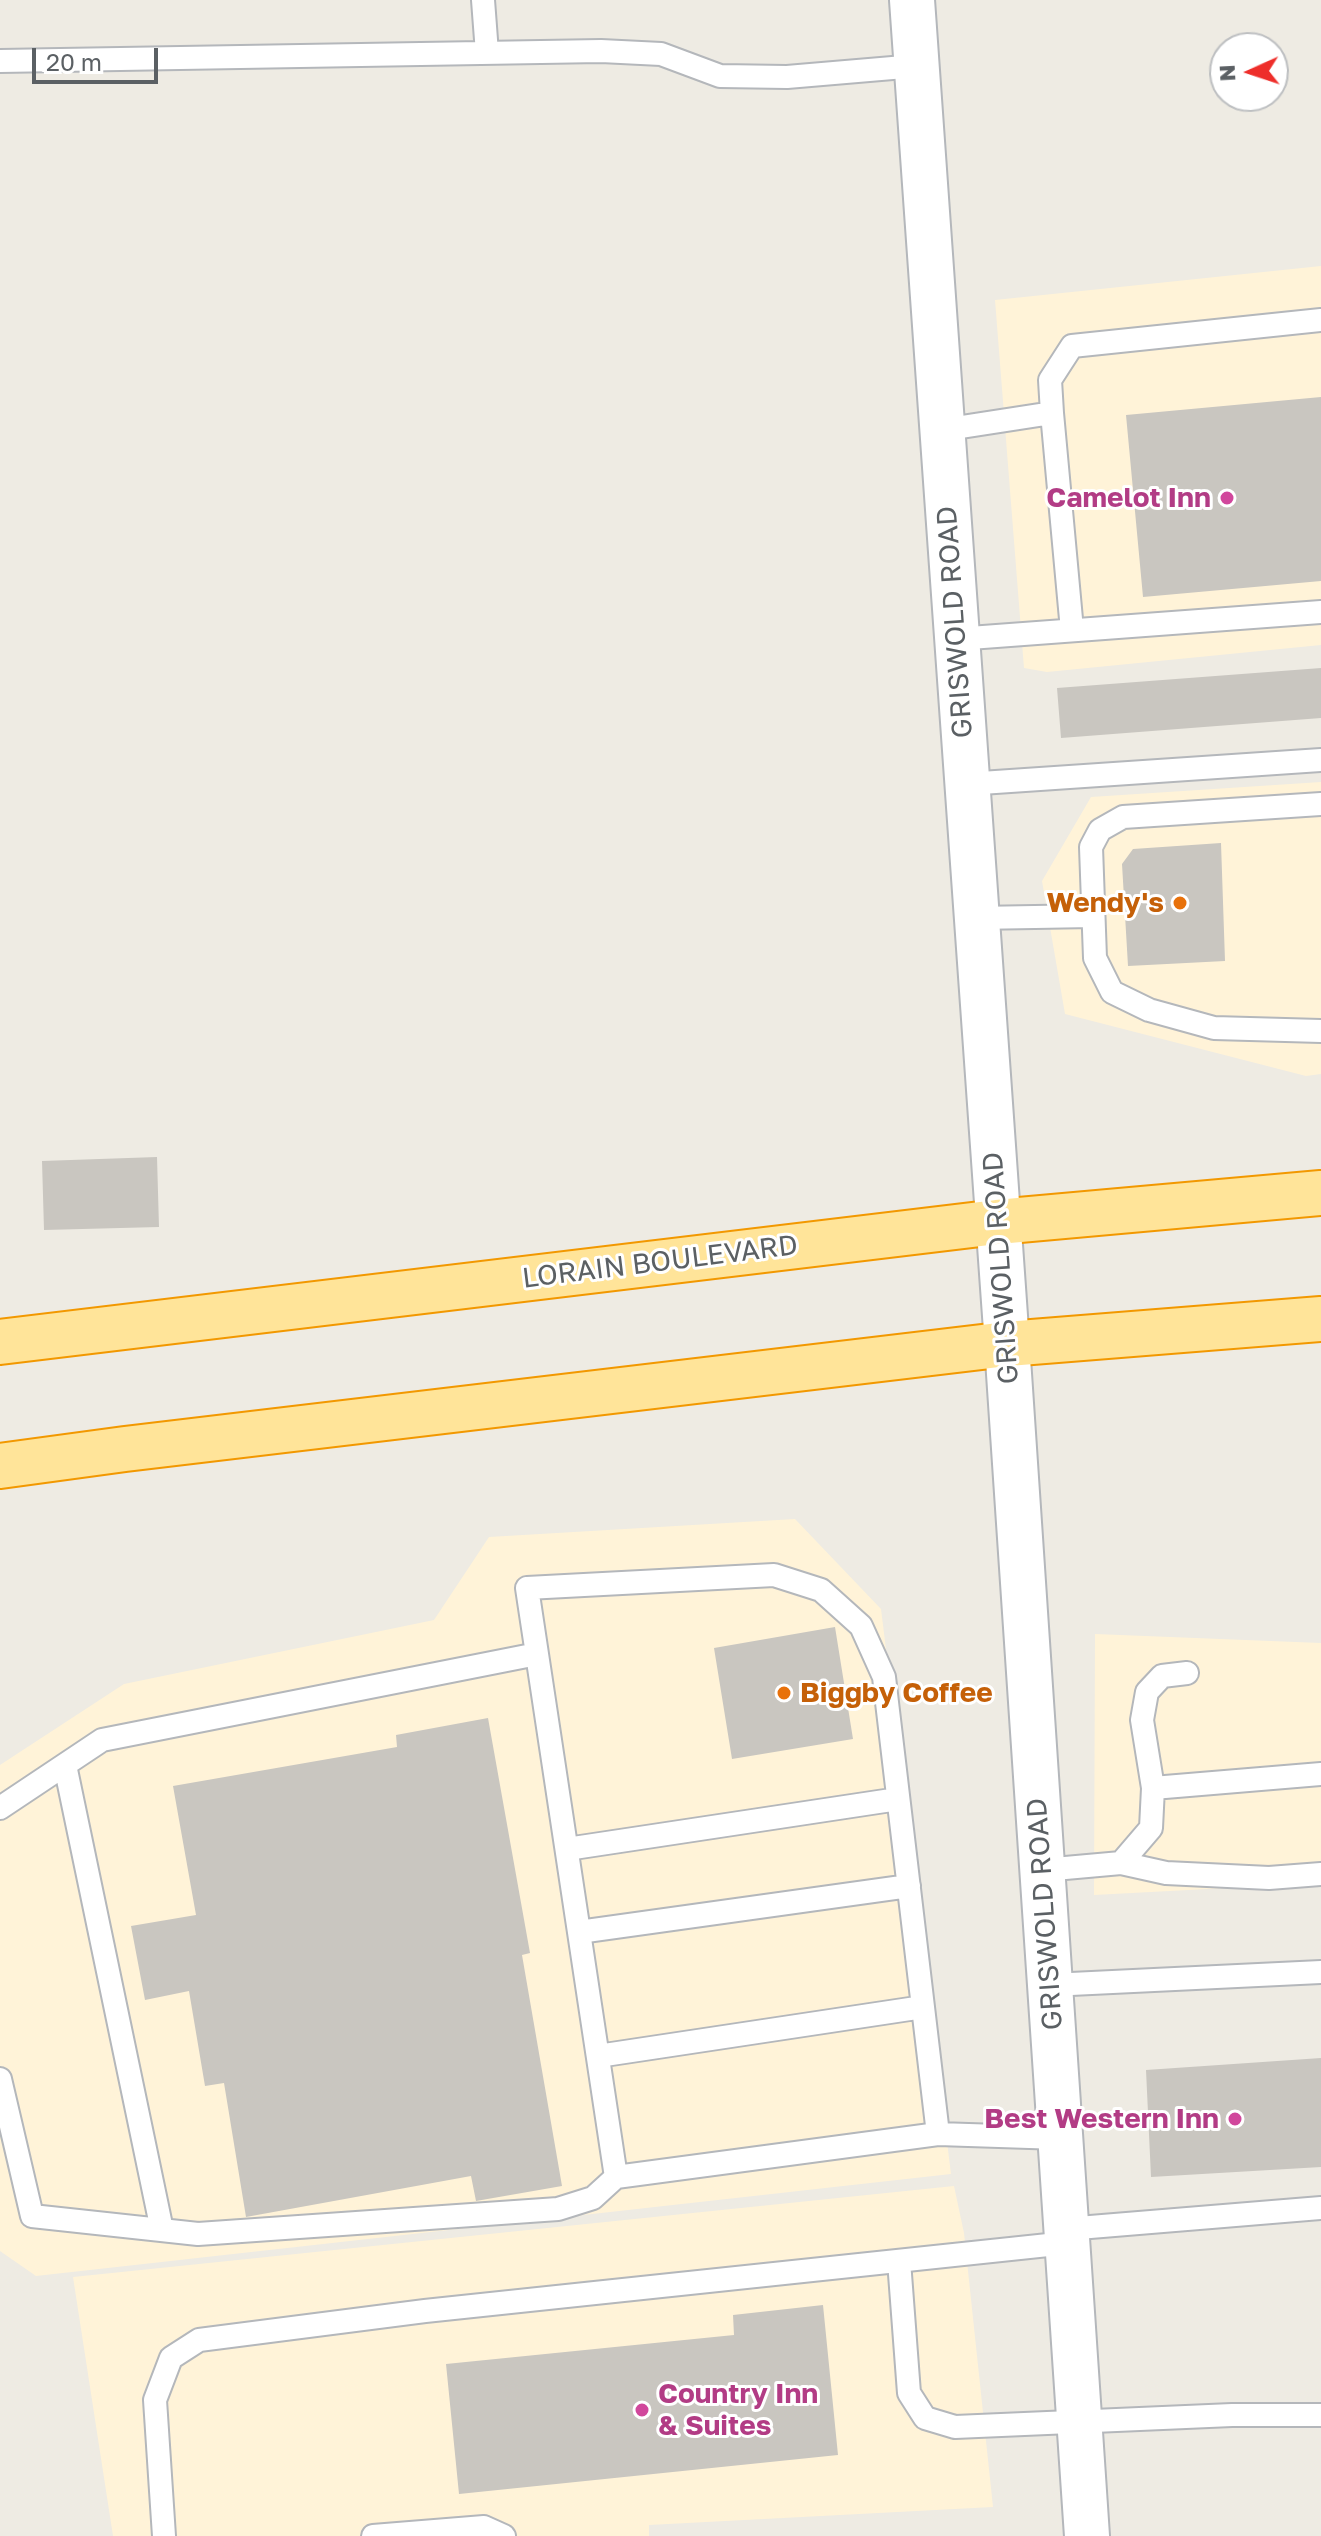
<!DOCTYPE html>
<style>
body{margin:0}
#map{position:relative;width:1321px;height:2536px;overflow:hidden;background:#eeebe3;font-family:"Golos Text",sans-serif}
canvas{display:block}
.north{position:absolute;left:1209px;top:32px;width:80px;height:80px;box-sizing:border-box;background:#fff;border:2px solid #bdbfc1;border-radius:50%;rotate:267deg;font-size:22px;font-weight:700;line-height:32px;text-align:center;color:#5b6064}
.north::after{content:'';display:block;margin:auto;width:28px;height:36px;background:#ee2e2a;clip-path:polygon(50% 0,100% 100%,50% 72%,0 100%)}
.scale{position:absolute;left:32px;top:48px;width:126px;height:36px;box-sizing:border-box;border:4px solid #5b6064;border-top:0;padding-left:10px;font-size:24px;line-height:28px;white-space:nowrap;color:#5b6064;-webkit-text-stroke:6px #fff;paint-order:stroke}
</style>
<div id="map">
<canvas width="1321" height="2536"></canvas>
<div class="north">N</div>
<div class="scale">20 m</div>
</div>
<script>
const ctx = document.querySelector('canvas').getContext('2d');
ctx.lineJoin = 'round';
function fill(path, color) { ctx.fillStyle = color; ctx.fill(path, 'evenodd'); }
const poly = rows => new Path2D(rows.map(r => 'M' + r).join(''));
function stroke(path, color, width, dash) { ctx.strokeStyle = color; ctx.lineWidth = width; ctx.lineCap = dash ? 'butt' : 'round'; ctx.setLineDash(dash || []); ctx.stroke(path); }
function label(font, color, halo, rows, align = 'center') {
  ctx.font = font + ' "Golos Text",sans-serif'; ctx.lineWidth = 6; ctx.setLineDash([]); ctx.textBaseline = 'middle'; ctx.strokeStyle = halo; ctx.fillStyle = color; for (const [text, x, y, turn = 0] of rows) {
    ctx.save(); ctx.translate(x, y); ctx.rotate((+turn || 0) * Math.PI / 180); ctx.textAlign = isNaN(turn) ? turn : align; if (halo) ctx.strokeText(text, 0, 0); ctx.fillText(text, 0, 0); ctx.restore();
  }
}
fill(poly([
 [1321,266,1321,645,1047,672,1024,668,995,300],
 [1321,782,1321,1074,1306,1076,1065,1014,1042,881,1091,797],
 [795,1519,881,1609,951,2174,36,2276,0,2251,0,1765,124,1684,434,1620,489,1537],
 [1095,1634,1321,1643,1321,1883,1094,1895],
 [954,2186,964,2233,993,2507,649,2525,649,2536,113,2536,73,2277]
]), '#fff3d8');
fill(poly([
 [1321,397,1321,581,1143,597,1126,415],
 [1321,668,1321,718,1061,738,1057,688],
 [1221,843,1225,961,1128,966,1122,864,1133,849],
 [157,1157,159,1227,44,1230,42,1161],
 [835,1627,853,1739,732,1759,714,1648],
 [488,1718,530,1953,522,1955,562,2186,476,2201,471,2176,246,2217,224,2083,205,2086,189,1991,145,2000,131,1926,196,1915,173,1786,397,1747,396,1735],
 [1321,2058,1321,2167,1151,2177,1146,2070],
 [823,2305,838,2455,459,2494,446,2364,734,2335,733,2315]
]), '#c9c6c0');
const service = poly([
 [483,0,487,53],
 [0,61,601,51,661,54,720,76,787,77,916,66],
 [1052,413,1072,630],
 [942,430,1052,413,1050,380,1072,346,1321,320],
 [956,639,1321,612],
 [966,784,1321,760],
 [1321,804,1123,817,1100,830,1091,847,1095,958,1112,992,1149,1010,1214,1028,1321,1031],
 [976,918,1093,916],
 [65,1765,162,2230],
 [1153,1788,1142,1720,1147,1692,1162,1676,1187,1673],
 [0,1808,102,1740,537,1654],
 [567,1849,898,1799],
 [1121,1863,1166,1873,1269,1878,1321,1874],
 [1043,1870,1121,1863,1151,1828,1153,1788,1321,1774],
 [579,1932,909,1886],
 [1050,1985,1321,1972],
 [598,2056,923,2007],
 [0,2079,32,2216,198,2234,558,2209,593,2198,616,2177,938,2134,1060,2138],
 [616,2177,527,1588,774,1575,821,1590,861,1626,884,1677,938,2134],
 [1066,2229,1321,2208],
 [899,2261,909,2393,925,2418,955,2427,1232,2415,1321,2415],
 [164,2536,155,2400,171,2358,199,2340,425,2311,1067,2243],
 [373,2536,484,2527,504,2536]
]);
const tertiary = poly([
 [912,0,1007,1344,1087,2536]
]);
const trunk = poly([
 [0,1342,997,1222,1321,1193],
 [0,1466,125,1449,1007,1344,1321,1319]
]);
stroke(service, '#b4b7bb', 26);
stroke(tertiary, '#b4b7bb', 48);
stroke(trunk, '#f29800', 48);
stroke(service, '#fff', 22);
stroke(tertiary, '#fff', 44);
stroke(trunk, '#ffe499', 44);
for (const [x, y, r, color] of [
 [1227,498,8,"#d1479c"],
 [1180,903,8,"#e8710a"],
 [784,1693,8,"#e8710a"],
 [1235,2119,8,"#d1479c"],
 [642,2410,8,"#d1479c"]
]) { const dot = new Path2D(); dot.arc(x, y, r, 0, 2 * Math.PI); ctx.fillStyle = color; ctx.fill(dot); stroke(dot, '#fff', 3); }
label('bold 28px', '#b23c85', '#fff', [
 ["Camelot Inn",1211,498],
 ["Best Western Inn",1219,2119],
 ["Country Inn",658,2394,"left"],
 ["& Suites",658,2426,"left"]
], 'right');
label('28px', '#5b6064', '#fff', [
 ["GRISWOLD ROAD",955,622,-94],
 ["LORAIN BOULEVARD",660,1262,-7],
 ["GRISWOLD ROAD",1001,1268,-94],
 ["GRISWOLD ROAD",1045,1914,-94]
]);
label('bold 28px', '#c56008', '#fff', [
 ["Wendy's",1164,903],
 ["Biggby Coffee",800,1693,"left"]
], 'right');
</script>
